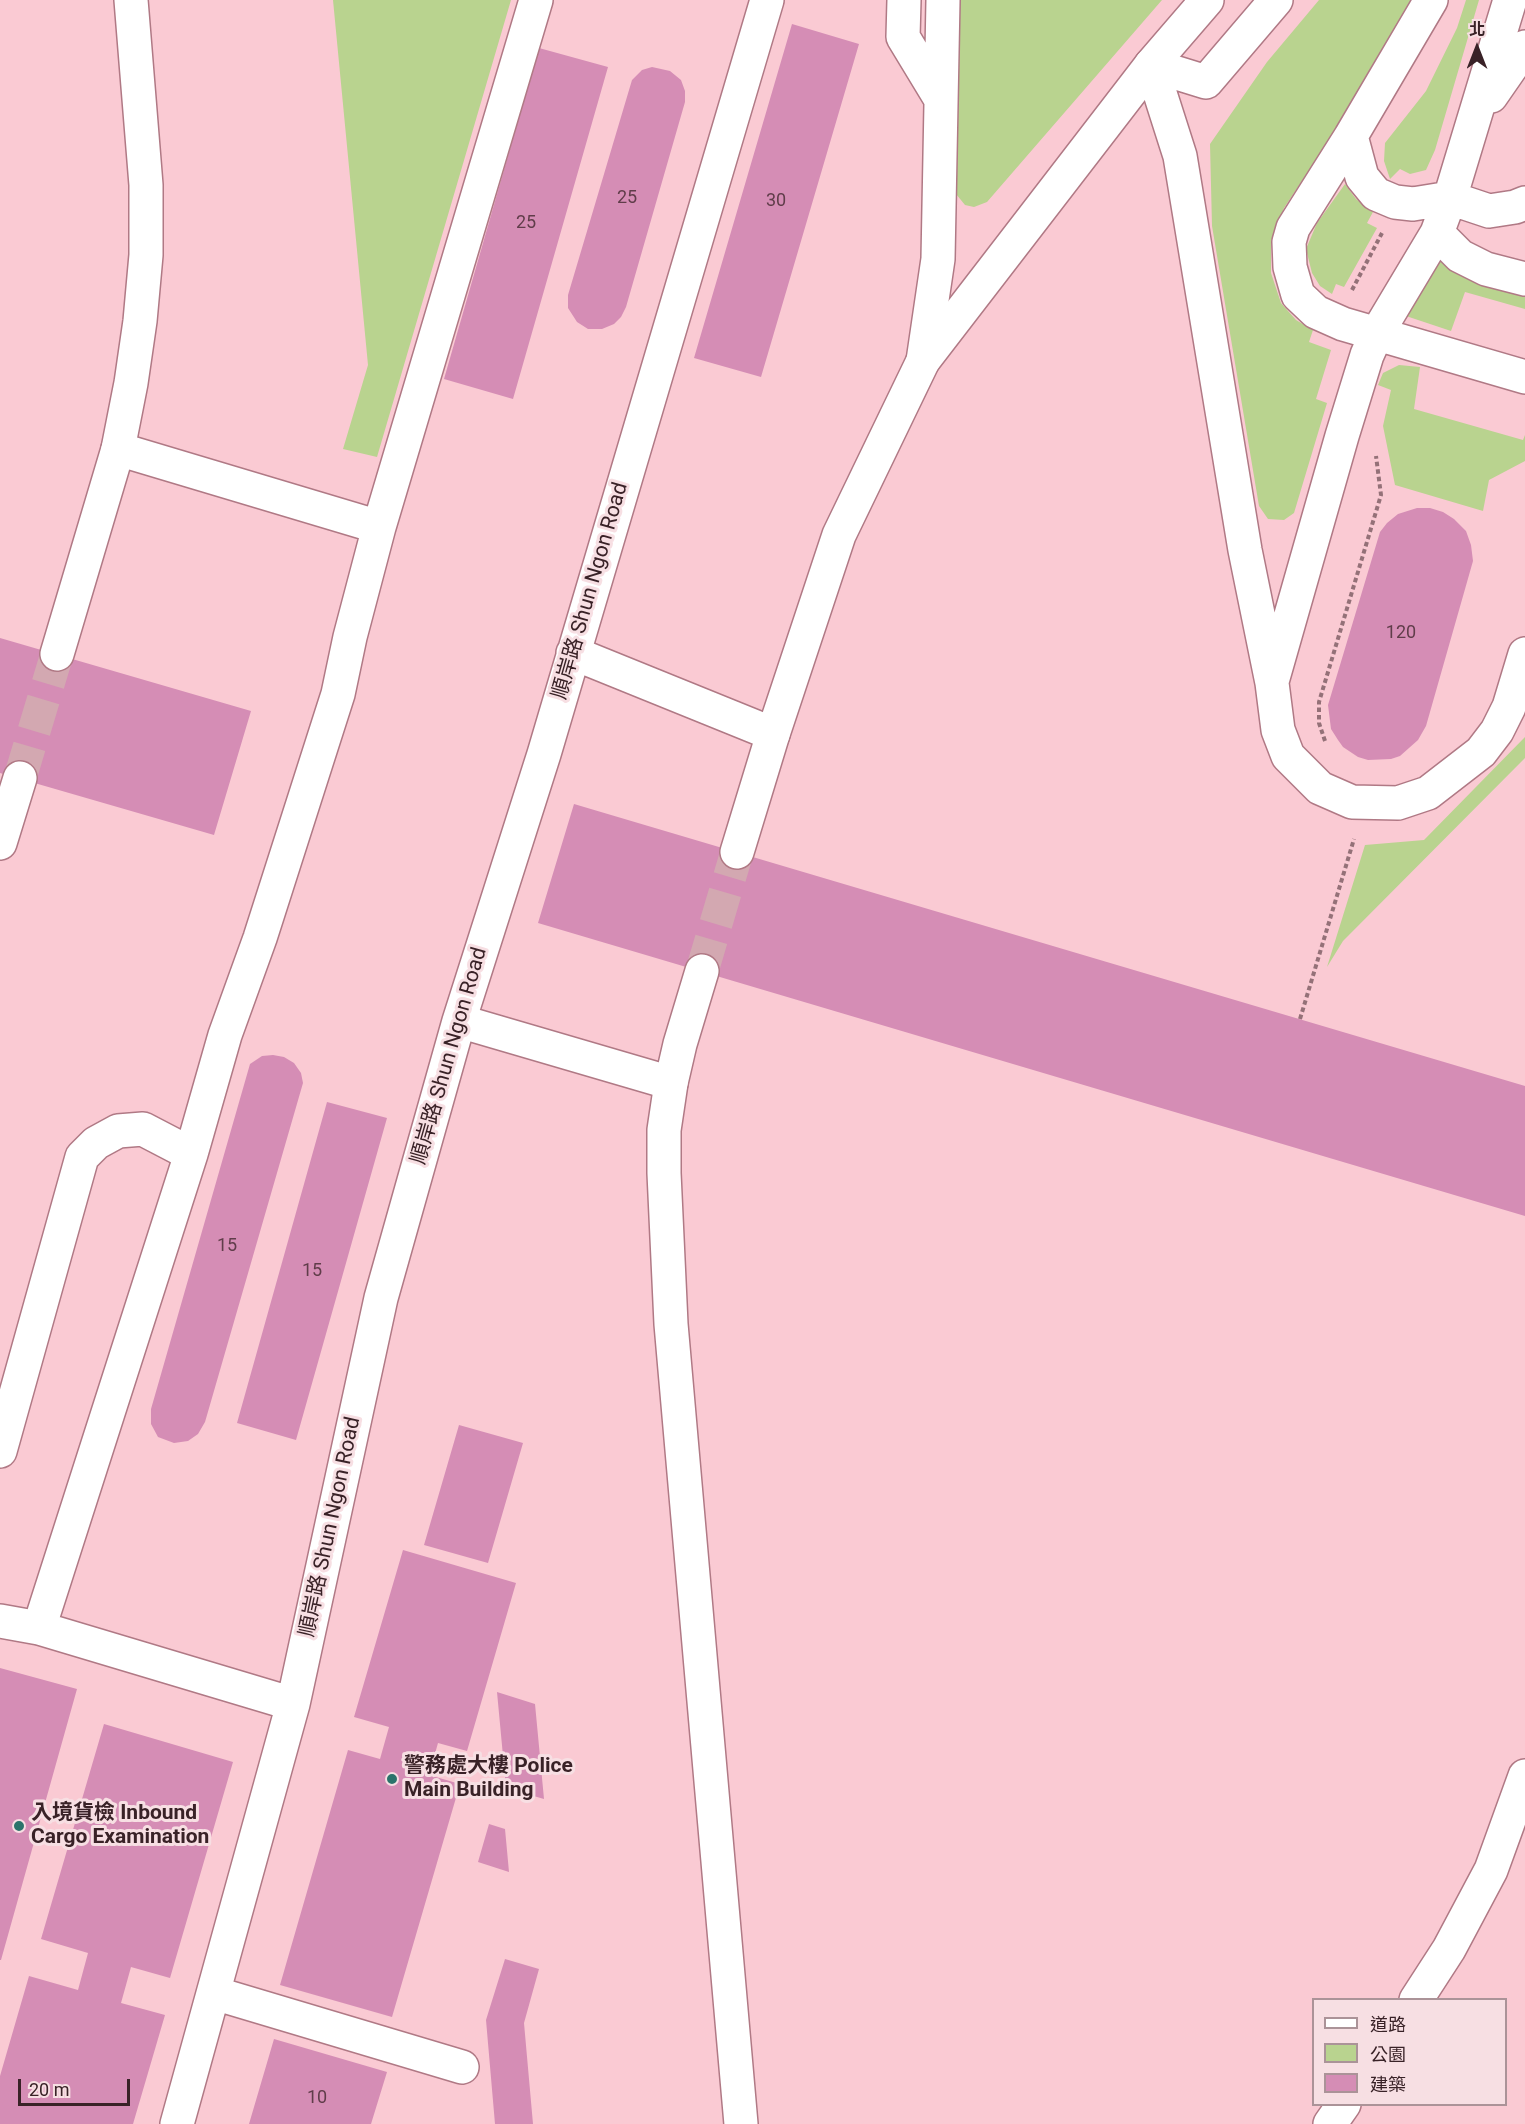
<!DOCTYPE html>
<meta charset="utf-8">
<style>
body{margin:0}
#map{position:relative;width:1525px;height:2124px;overflow:hidden;background:#facad3;font-family:Roboto,"Noto Sans TC",sans-serif}
canvas{display:block}
.legend{position:absolute;left:1312px;top:1998px;width:195px;height:108px;box-sizing:border-box;background:#f7dfe3;border:2px solid #ab9398;margin:0;padding:8px 10px;list-style:none;font-size:18px;color:#392227}
.legend li{display:flex;align-items:center;gap:12px;height:30px}
.legend b{width:30px;border:2px solid #ab9398}
.north{position:absolute;left:1447px;top:18px;width:60px;height:60px;-webkit-text-stroke:4px #f7dfe3;paint-order:stroke;rotate:0deg;font-size:16px;font-weight:700;line-height:24px;text-align:center;color:#392227}
.north::after{content:'';display:block;margin:auto;width:21px;height:27px;background:#392227;clip-path:polygon(50% 0,100% 100%,50% 72%,0 100%)}
.scale{position:absolute;left:18px;top:2079px;width:112px;height:27px;box-sizing:border-box;border:3px solid #392227;border-top:0;padding-left:8px;font-size:18px;line-height:21px;white-space:nowrap;color:#392227;-webkit-text-stroke:4px #f7dfe3;paint-order:stroke}
</style>
<div id="map">
<canvas width="1525" height="2124"></canvas>
<ul class="legend">
<li><b style="height:8px;background:#fff"></b>道路</li>
<li><b style="height:16px;background:#b9d38f"></b>公園</li>
<li><b style="height:16px;background:#d58db5"></b>建築</li>
</ul>
<div class="north">北</div>
<div class="scale">20 m</div>
</div>
<script>
const ctx = document.querySelector('canvas').getContext('2d');
ctx.lineJoin = 'round';
function fill(path, color) { ctx.fillStyle = color; ctx.fill(path, 'evenodd'); }
const poly = rows => new Path2D(rows.map(r => 'M' + r).join(''));
function stroke(path, color, width, dash) { ctx.strokeStyle = color; ctx.lineWidth = width; ctx.lineCap = dash ? 'butt' : 'round'; ctx.setLineDash(dash || []); ctx.stroke(path); }
function label(font, color, halo, rows, align = 'center') {
  ctx.font = font + ' Roboto,"Noto Sans TC",sans-serif'; ctx.lineWidth = 6; ctx.setLineDash([]); ctx.textBaseline = 'middle'; ctx.strokeStyle = halo; ctx.fillStyle = color; for (const [text, x, y, turn = 0] of rows) {
    ctx.save(); ctx.translate(x, y); ctx.rotate((+turn || 0) * Math.PI / 180); ctx.textAlign = isNaN(turn) ? turn : align; if (halo) ctx.strokeText(text, 0, 0); ctx.fillText(text, 0, 0); ctx.restore();
  }
}
fill(poly([
 [333,0,511,0,377,457,343,449,368,365],
 [957,0,1162,0,987,202,974,207,965,205,956,194],
 [1319,0,1412,0,1369,80,1284,208,1271,242,1271,273,1281,303,1296,320,1313,330,1309,342,1331,350,1316,399,1327,403,1294,513,1284,520,1268,519,1259,506,1212,226,1210,144,1267,62],
 [1466,0,1479,0,1435,150,1426,170,1410,174,1400,169,1390,179,1384,161,1385,143,1426,91,1457,28],
 [1345,184,1356,199,1373,212,1367,223,1377,228,1344,287,1336,284,1332,294,1320,286,1312,273,1306,249,1317,223],
 [1438,257,1452,270,1470,280,1525,296,1525,309,1465,292,1451,331,1406,316],
 [1399,365,1420,367,1414,409,1523,440,1525,435,1525,461,1489,480,1483,511,1395,485,1383,426,1391,390,1378,385,1383,373],
 [1525,737,1525,758,1343,941,1327,967,1365,845,1424,840]
]), '#b9d38f');
fill(poly([
 [792,24,859,44,761,377,694,358],
 [539,48,608,67,513,399,444,379],
 [652,67,670,71,681,80,685,91,685,102,626,307,621,317,614,324,602,329,588,329,577,322,568,308,568,295,632,80,642,70],
 [1417,508,1430,508,1443,512,1454,519,1466,531,1471,545,1473,561,1426,726,1418,740,1400,756,1391,759,1368,760,1358,757,1343,747,1338,740,1331,729,1328,705,1380,532,1387,523,1398,514],
 [0,638,251,711,214,835,0,773],
 [574,804,1525,1086,1525,1216,538,923],
 [273,1055,284,1057,294,1063,301,1073,303,1083,205,1422,198,1434,188,1441,174,1443,158,1437,151,1424,151,1409,250,1064,262,1056],
 [327,1102,387,1118,296,1440,237,1423],
 [459,1425,523,1443,488,1563,424,1545],
 [403,1550,516,1583,467,1751,438,1743,429,1775,460,1784,392,2017,280,1985,348,1750,380,1759,389,1727,354,1717],
 [0,1668,77,1689,1,1960,0,1960],
 [497,1692,535,1704,544,1799,506,1788],
 [104,1724,233,1762,170,1978,131,1967,121,2003,165,2015,133,2124,0,2124,0,2076,29,1976,78,1990,88,1953,41,1939],
 [489,1824,505,1829,509,1872,478,1862],
 [505,1959,539,1969,524,2023,533,2124,495,2124,486,2020],
 [274,2039,387,2072,371,2124,249,2124]
]), '#d58db5');
stroke(poly([
 [20,778,57,654],
 [702,971,737,852]
]), '#d3a8b1', 33, [33, 16]);
const minor = poly([
 [904,0,903,37,940,98],
 [1431,0,1351,136,1362,177,1376,194,1395,202,1413,204,1450,198,1489,211,1515,207,1525,203],
 [1151,65,1180,156,1245,550,1272,683,1278,730,1288,756,1320,788,1352,802,1398,803,1428,793,1481,752,1497,731,1509,707,1525,654],
 [1151,65,1206,82,1276,0],
 [1491,96,1525,47],
 [1351,136,1293,228,1289,242,1290,267,1298,295,1316,312,1343,324,1525,377],
 [1437,233,1460,256,1486,269,1525,279],
 [923,361,938,259,943,0],
 [118,449,379,527],
 [573,653,773,734],
 [1273,678,1342,436,1367,355,1376,335,1437,233,1450,198,1510,0],
 [459,1021,671,1083],
 [0,1451,82,1157,96,1143,118,1131,143,1129,191,1154],
 [0,1621,39,1628,293,1704],
 [39,1628,191,1154,225,1035,260,938,338,694,350,637,379,527,536,0],
 [214,1993,462,2067],
 [177,2124,293,1704,381,1298,459,1021,544,754,767,0]
]);
const highway = poly([
 [57,654,118,449,131,383,140,321,146,255,146,185,131,0],
 [0,843,20,778],
 [737,852,773,734,839,535,923,361,1151,65,1207,0],
 [702,971,680,1044,671,1083,664,1130,664,1173,671,1324,741,2124],
 [1416,2000,1449,1949,1491,1870,1525,1776],
 [1330,2124,1344,2104]
]);
stroke(minor, '#b07985', 36);
stroke(highway, '#b07985', 36);
stroke(poly([
 [1352,290,1382,233],
 [1325,741,1319,723,1319,702,1381,495,1376,456],
 [1300,1019,1354,839]
]), '#947178', 4, [4.5, 3]);
stroke(minor, '#fff', 33);
stroke(highway, '#fff', 33);
for (const [x, y, r, color] of [
 [392,1779,6,"#2b736b"],
 [19,1826,6,"#2b736b"]
]) { const dot = new Path2D(); dot.arc(x, y, r, 0, 2 * Math.PI); ctx.fillStyle = color; ctx.fill(dot); stroke(dot, '#f7dfe3', 2); }
label('18px', '#603d4a', null, [
 ["25",627,198],
 ["30",776,201],
 ["25",526,223],
 ["120",1401,633],
 ["15",227,1246],
 ["15",312,1271],
 ["10",317,2098]
]);
label('21px', '#392227', '#f7dfe3', [
 ["順岸路 Shun Ngon Road",591,591,-74],
 ["順岸路 Shun Ngon Road",450,1056,-74],
 ["順岸路 Shun Ngon Road",331,1527,-78]
]);
label('bold 21px', '#392227', '#f7dfe3', [
 ["警務處大樓 Police",404,1767],
 ["Main Building",404,1791],
 ["入境貨檢 Inbound",31,1814],
 ["Cargo Examination",31,1838]
], 'left');
</script>
